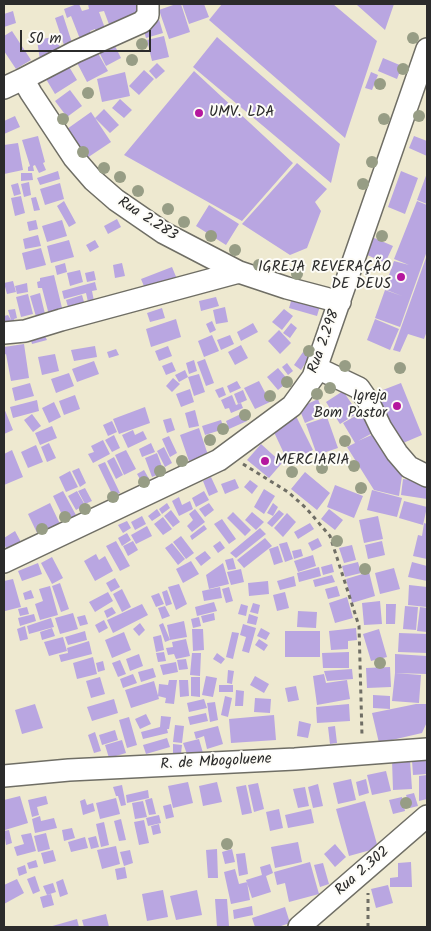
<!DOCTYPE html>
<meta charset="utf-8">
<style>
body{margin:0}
#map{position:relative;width:431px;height:931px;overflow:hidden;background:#eee9d0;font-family:Kalam,sans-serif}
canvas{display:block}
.frame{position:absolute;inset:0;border:5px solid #2b2b2b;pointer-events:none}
.scale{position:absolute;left:20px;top:30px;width:131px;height:22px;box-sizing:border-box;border:2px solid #2b2b2b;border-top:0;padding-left:6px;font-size:15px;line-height:18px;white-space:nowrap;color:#2b2b2b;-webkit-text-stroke:4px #fdfcf7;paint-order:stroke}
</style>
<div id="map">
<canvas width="431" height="931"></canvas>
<div class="frame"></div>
<div class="scale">50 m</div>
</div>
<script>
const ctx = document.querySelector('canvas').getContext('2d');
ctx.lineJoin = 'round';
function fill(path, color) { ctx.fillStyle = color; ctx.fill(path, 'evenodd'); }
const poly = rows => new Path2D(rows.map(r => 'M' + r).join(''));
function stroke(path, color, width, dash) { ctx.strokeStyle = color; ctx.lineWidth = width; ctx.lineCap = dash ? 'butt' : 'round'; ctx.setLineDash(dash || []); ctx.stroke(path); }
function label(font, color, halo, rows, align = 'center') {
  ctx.font = font + ' Kalam,sans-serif'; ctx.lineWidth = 4; ctx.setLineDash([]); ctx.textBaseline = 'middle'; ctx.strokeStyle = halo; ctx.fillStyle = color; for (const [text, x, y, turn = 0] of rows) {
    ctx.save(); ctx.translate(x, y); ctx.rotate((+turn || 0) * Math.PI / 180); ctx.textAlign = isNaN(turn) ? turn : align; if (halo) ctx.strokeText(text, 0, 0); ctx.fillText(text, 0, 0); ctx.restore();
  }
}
fill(poly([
 [77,4,79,4,82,11,89,9,88,4,140,4,144,14,110,27,104,11,99,12,106,31,97,35,95,29,90,31,92,35,80,39,71,16,67,18,64,9],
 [176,4,181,4,190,32,169,39,159,10],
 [182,4,204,4,209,17,189,24],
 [222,4,333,4,377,41,345,138,209,20],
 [358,4,394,4,385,30,357,5],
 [13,11,16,23,4,27,4,14],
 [63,15,74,49,66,51,55,18],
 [158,16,163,33,146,38,142,25],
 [12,31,31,60,16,69,4,51,4,36],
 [58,36,61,57,40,60,37,40],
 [164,36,169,57,152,61,147,40],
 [217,37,340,144,331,183,193,67],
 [111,38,121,58,106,66,96,46],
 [94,46,108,71,87,82,74,57],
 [383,58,402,66,397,79,378,71],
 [157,63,165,71,156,79,149,71],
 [68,65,77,80,55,94,46,79],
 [144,70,154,79,139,95,129,86],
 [194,71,293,163,242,221,124,155],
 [125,72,130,96,102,102,97,79],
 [371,72,378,75,372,90,365,88],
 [70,90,82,106,67,117,55,101],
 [120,99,132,110,124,118,112,108],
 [104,109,119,125,110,133,95,118],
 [91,112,111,142,87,158,67,129],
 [15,116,20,127,4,134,4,121],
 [38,136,45,162,43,163,46,170,39,173,35,165,33,166,34,171,28,171,28,167,30,166,22,140],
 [414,136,427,141,427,156,409,148],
 [18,143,23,170,4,174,4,145],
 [297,163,327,189,315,202,321,211,307,248,290,255,242,224],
 [58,171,60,179,40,185,37,178],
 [401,171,418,178,405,214,388,207],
 [21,173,32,173,33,180,21,181],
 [427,173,427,204,417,200],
 [29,182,31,195,24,197,21,184],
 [18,183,21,194,14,196,11,185],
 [60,183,64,199,45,205,40,189],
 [21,196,25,213,15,216,11,198],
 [36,197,40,210,34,211,31,198],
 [64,201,76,223,69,227,57,206],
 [417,201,427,205,427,251,400,327,375,318,385,290,402,296,384,289,394,261,409,265,394,259],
 [209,205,239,224,226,245,196,226],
 [117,219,121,227,108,234,104,226],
 [36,220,38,229,29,231,27,222],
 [62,220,67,236,47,242,42,226],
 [38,235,41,246,25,249,23,239],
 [372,237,393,246,385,263,365,254],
 [69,240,74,257,51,263,47,246],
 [95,240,99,247,90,252,86,245],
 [41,248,46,265,26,270,22,253],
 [427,255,427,331,424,339,408,334,400,352,393,350],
 [65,263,67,272,57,275,55,266],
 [122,263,125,276,115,278,113,265],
 [172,267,179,284,148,296,141,279],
 [80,270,83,282,70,286,67,273],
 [94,271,96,280,87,282,85,273],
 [54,275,63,312,49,315,42,288,38,288,37,282,40,281,40,278],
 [13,281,16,292,7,294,4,283],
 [95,282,97,290,92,291,94,301,88,302,86,293,64,299,62,291],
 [27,283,28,292,17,294,15,286],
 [40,293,46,318,37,320,30,296],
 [28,294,33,314,21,317,16,297],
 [82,295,84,302,68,307,66,300],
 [216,297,219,306,201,311,199,301],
 [292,298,320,306,317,316,289,308],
 [225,307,228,322,216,324,213,310],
 [162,308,165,318,150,322,147,313],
 [15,309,17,318,14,319,16,327,4,331,4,316,8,315,11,320,8,310],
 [284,309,293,316,282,330,272,322],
 [176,319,181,337,151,347,146,329],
 [375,319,399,329,390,350,367,340],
 [212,321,216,330,210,333,206,324],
 [253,323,258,332,241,341,237,332],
 [291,323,297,328,290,338,283,333],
 [279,330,291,343,280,354,268,341],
 [212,335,219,351,204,357,198,341],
 [230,335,234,344,221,350,217,340],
 [45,336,47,340,32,344,31,340],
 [24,344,29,378,11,381,6,354,4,355,4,347],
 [241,345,248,358,235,365,228,352],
 [95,346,97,357,74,361,71,350],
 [168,346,172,356,159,361,155,351],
 [116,349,119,355,109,358,107,352],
 [303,352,310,356,301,370,294,365],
 [55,354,59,371,42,375,38,357],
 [205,359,214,383,206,386,197,362],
 [194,360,197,371,189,374,186,363],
 [94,361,99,374,77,382,72,369],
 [172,362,176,371,166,375,162,366],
 [287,363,293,371,288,375,282,367],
 [278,368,289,381,278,390,267,377],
 [185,370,188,377,179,382,175,375],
 [69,373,74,386,56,393,51,379],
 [199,374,205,392,194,396,188,377],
 [173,378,180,384,172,392,166,386],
 [237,381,241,388,230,393,227,386],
 [259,381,270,402,255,409,244,388],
 [30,383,34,396,15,401,12,388],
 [401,383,422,435,396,446,375,393],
 [223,387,226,395,219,398,215,390],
 [190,389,194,402,181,407,176,394],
 [243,390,247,400,238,404,234,394],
 [343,391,358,413,340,424,326,402],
 [75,395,80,409,64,415,59,401],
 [232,395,236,405,241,403,243,408,231,413,229,408,225,409,221,400],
 [318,399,324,415,305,423,299,408],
 [37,400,39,411,13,418,10,407],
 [54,402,61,417,49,423,42,408],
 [145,407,150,423,119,434,113,419],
 [4,408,13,430,4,434],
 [195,410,199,426,189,428,185,413],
 [366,410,378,430,358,441,376,433,402,476,399,496,374,490,347,447,355,443,343,423],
 [243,413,247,421,229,429,226,421],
 [32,414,41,426,33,432,24,420],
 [296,416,313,450,288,462,272,428],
 [327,417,338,448,317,455,306,424],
 [171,418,175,430,167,433,163,420],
 [221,420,224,429,205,435,202,426],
 [112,421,117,432,108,436,103,425],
 [52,426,57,438,40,445,35,433],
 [199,428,208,455,189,461,180,435],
 [133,430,135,435,143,431,147,439,128,448,122,435],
 [114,435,120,448,112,452,105,440],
 [169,436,177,453,170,457,162,439],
 [103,440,110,454,93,463,88,454,94,452,91,446],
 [49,443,56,458,47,462,41,447],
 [151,443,155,452,142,457,139,449],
 [261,444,282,463,269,478,247,460],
 [36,445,43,462,28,468,21,452],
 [164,447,172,463,165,467,157,451],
 [12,450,23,477,4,485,4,454],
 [126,450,136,469,124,475,115,455],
 [157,453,164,472,152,477,145,458],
 [114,457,123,475,116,479,107,461],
 [105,462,120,493,113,496,98,465],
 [79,468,86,483,80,487,72,471],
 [144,470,152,484,145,488,137,474],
 [70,471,78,487,66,492,59,477],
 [305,472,330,493,317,510,291,489],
 [211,477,218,492,209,496,203,481],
 [235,479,239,488,225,494,221,484],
 [403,479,427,482,427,499,401,495],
 [250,480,258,486,252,494,244,487],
 [335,485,363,496,354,518,327,507],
 [85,488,92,501,85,504,78,491],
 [264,489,275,496,264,514,254,507],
 [372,490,402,498,397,517,367,510],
 [63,491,77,517,66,523,53,496],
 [77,491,85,505,76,510,68,496],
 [204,491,209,500,196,507,192,498],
 [179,497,182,505,190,501,193,509,179,516,172,501],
 [404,501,427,507,423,525,399,518],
 [50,503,60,524,38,535,28,514],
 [167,503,170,508,162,514,159,509],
 [209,503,214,510,205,517,199,509],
 [273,503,278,507,273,516,267,513],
 [157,509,161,515,152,521,148,516],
 [195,509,205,522,192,532,187,526,193,520,189,514],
 [329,509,343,520,335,530,321,519],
 [171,510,180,522,173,527,164,516],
 [279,510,284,514,272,527,267,523],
 [233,512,251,530,245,536,227,518],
 [252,512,264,522,256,530,245,520],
 [287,513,296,522,283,537,274,528],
 [142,516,146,524,135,530,131,522],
 [378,516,383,539,364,543,359,520],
 [163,517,172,529,163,535,154,524],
 [222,519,236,539,229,544,214,524],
 [127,521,131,528,123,533,118,525],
 [310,523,314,529,298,539,294,532],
 [424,523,427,524,427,559,413,556,418,535,422,536],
 [204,525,207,529,192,540,190,536],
 [147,526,152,536,136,544,131,535],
 [260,528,266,534,236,558,230,553],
 [15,531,22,544,8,552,4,544,4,538],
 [127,533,131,540,122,546,118,538],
 [181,536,194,553,186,559,173,542],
 [265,538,272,546,244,568,237,560],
 [318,538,322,546,312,551,308,543],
 [116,541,130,566,120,571,106,546],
 [133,541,138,550,128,556,123,546],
 [220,541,225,548,218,553,213,546],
 [382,541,385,555,368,559,365,545],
 [287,542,293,559,285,562,279,544],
 [172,543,185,559,178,565,165,548],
 [352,545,356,560,344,563,339,548],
 [278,546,283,562,274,565,269,549],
 [301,549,303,556,294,559,292,551],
 [205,551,211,558,201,566,195,558],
 [96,554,99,560,105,556,113,571,95,581,84,561],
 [313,555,316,566,298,572,294,561],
 [52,557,63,578,52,584,41,563],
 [233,558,236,569,228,570,225,560],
 [191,561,199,574,183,583,176,569],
 [358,562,361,573,345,577,342,566],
 [412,562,427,566,427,581,408,577],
 [38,563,42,574,22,581,18,571],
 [223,563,229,584,209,589,206,575],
 [332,564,334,572,323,575,321,567],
 [319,567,321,576,299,582,297,573],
 [394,568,400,589,380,594,375,573],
 [241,569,244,582,231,585,227,572],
 [369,572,375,596,352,603,346,579],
 [332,575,335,582,315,587,313,580],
 [294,576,296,586,280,590,277,581],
 [115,578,120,587,111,592,106,583],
 [13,579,21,607,5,611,4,581],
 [268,581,269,594,249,596,248,583],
 [60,583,69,609,61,612,52,586],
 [179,584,187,604,176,610,168,587],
 [409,585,427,587,427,607,408,605],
 [50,586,58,615,40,620,35,604,43,601,39,589],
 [337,586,340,596,328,599,325,589],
 [220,587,222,598,204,601,202,591],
 [229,587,233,601,226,603,222,589],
 [122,589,131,607,122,612,113,594],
 [31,590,34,598,25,600,23,593],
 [167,590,172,604,166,606,162,592],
 [108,592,113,601,95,612,89,602],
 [285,592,289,608,277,611,273,595],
 [159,593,164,604,156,607,151,596],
 [347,597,353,618,335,623,329,603],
 [380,601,382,624,364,625,362,603],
 [214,602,217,611,197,616,195,607],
 [253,603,260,605,258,614,250,612],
 [142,604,148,615,113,633,107,620],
 [241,604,248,606,246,616,238,614],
 [386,604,396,604,395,624,386,624],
 [165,606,170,616,162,619,158,608],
 [405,606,418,607,416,630,403,629],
 [27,607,29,614,20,616,18,609],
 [112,607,116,613,107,618,104,611],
 [420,607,427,608,427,632,417,631],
 [298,611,317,612,316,628,297,627],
 [73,613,78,629,60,634,55,618],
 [214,613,215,620,203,623,201,616],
 [34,614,36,621,20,626,18,618],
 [249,614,258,617,256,625,247,623],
 [85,615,88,624,80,626,77,617],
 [199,617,201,626,193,628,191,619],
 [51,618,54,627,29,634,27,626],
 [104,620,108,628,99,633,95,625],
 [184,621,187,637,170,640,167,625],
 [140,623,145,630,139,636,133,629],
 [163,623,170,640,165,642,159,625],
 [243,624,256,628,249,653,242,651,246,637,240,635],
 [25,626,28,639,20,641,17,629],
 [52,628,55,636,42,640,40,632],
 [261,628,270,633,266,640,257,636],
 [356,628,357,640,348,641,348,649,331,650,329,631],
 [192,629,203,629,204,650,193,651],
 [379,629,387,657,371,661,363,634],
 [85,631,87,640,68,645,65,637],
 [285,631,320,631,320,657,285,657],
 [124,632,131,650,112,658,105,640],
 [232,632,239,633,233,659,226,657],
 [399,633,427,634,427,653,398,652],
 [161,635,164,650,156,652,153,637],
 [63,637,67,651,49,656,44,642],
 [186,639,190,656,176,659,174,654,168,655,166,648,173,647,172,642],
 [259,639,268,645,264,651,255,645],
 [89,641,92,654,61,662,59,655,68,653,67,648],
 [164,652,166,661,158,662,156,653],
 [349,652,349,668,323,668,322,653],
 [192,653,201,653,200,676,190,675],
 [217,653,225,659,221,664,213,659],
 [139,654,143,666,130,671,126,659],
 [395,654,427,656,426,674,395,673],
 [93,657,97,674,77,679,73,663],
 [186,659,188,669,179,670,177,660],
 [120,660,126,674,118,677,112,663],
 [103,661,105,670,98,672,96,663],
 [176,662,178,672,163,675,160,665],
 [390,667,391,687,367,688,366,668],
 [153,668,156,677,141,682,138,672],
 [352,669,353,679,327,681,324,671],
 [228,670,234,671,232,684,227,683],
 [395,673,421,675,419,703,392,701],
 [133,674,137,683,123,688,120,679],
 [324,674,326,683,347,680,350,699,317,705,313,676],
 [206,676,217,678,213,697,202,695],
 [255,676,269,684,264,693,250,685],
 [100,677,105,694,91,698,86,681],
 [191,677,200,677,200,697,191,696],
 [169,680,177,680,174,704,165,703,166,698,158,696,159,684,168,685],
 [179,680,188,680,189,696,180,697],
 [154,681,159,699,131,708,125,690],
 [219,685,233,685,233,692,219,692],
 [296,686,299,700,288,702,285,688],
 [236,690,244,691,243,706,235,706],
 [373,695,390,696,390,709,373,708],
 [225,696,232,698,228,717,221,715],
 [255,698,271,699,270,713,254,712],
 [114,699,118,713,92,721,87,707],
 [204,699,207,708,189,712,187,703],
 [215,702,218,720,210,722,207,703],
 [35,704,43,728,22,734,15,710],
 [349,704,350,721,317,723,316,707],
 [416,704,427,704,427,722,422,733,379,743,372,713],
 [206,713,208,721,190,725,188,717],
 [146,714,151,724,140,729,135,719],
 [274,715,276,740,231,743,229,719],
 [161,716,171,717,169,729,167,729,168,733,143,739,141,732,160,727],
 [129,717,137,745,127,748,119,720],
 [299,721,311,724,308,738,297,736],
 [175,725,184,726,182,743,173,742],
 [218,726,223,744,207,749,204,736,196,739,194,732],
 [335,726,337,743,330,744,328,727],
 [115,730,118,740,102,745,99,735],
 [95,732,101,751,94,753,88,735],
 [167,738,170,747,146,754,143,745],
 [199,739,203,753,188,757,183,743],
 [122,740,126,753,109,758,105,745],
 [173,744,182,745,181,754,173,753],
 [427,759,427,774,413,775,412,760],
 [392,760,410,760,412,789,393,790],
 [386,771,391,791,372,795,367,775],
 [427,775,427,799,419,801,419,776],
 [351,779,356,800,338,804,333,783],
 [366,779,369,793,359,796,356,782],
 [188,782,193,803,173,808,168,786],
 [217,782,222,802,203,806,199,786],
 [258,783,264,809,254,812,248,785],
 [318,784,323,806,313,808,308,787],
 [122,785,126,805,121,806,118,796,116,796,113,787],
 [246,785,252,813,242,815,236,787],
 [305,787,309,806,298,808,293,789],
 [148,790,149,798,127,803,126,795],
 [414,793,418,806,410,808,406,795],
 [20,796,28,823,5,830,4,800],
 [46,796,48,804,37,807,39,815,32,817,28,800],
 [402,797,405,811,393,814,389,800],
 [116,798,120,814,100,819,96,803],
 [152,798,156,814,149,815,145,800],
 [85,799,87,805,93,803,95,811,83,815,80,801],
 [143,801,147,817,135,819,132,803],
 [365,801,378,848,349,856,336,809],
 [171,804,174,817,166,819,163,806],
 [279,809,283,828,270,831,266,812],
 [311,809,314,823,288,828,285,815],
 [159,815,161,823,148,826,146,818],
 [40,816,41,821,54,818,57,828,35,833,32,819],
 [121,819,126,840,119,841,114,821],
 [144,820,149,843,139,845,134,822],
 [104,822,109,845,101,847,96,824],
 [159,824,161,833,153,835,151,826],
 [72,828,75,838,64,841,62,830],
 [9,830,12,843,6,845,4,831],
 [31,833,36,851,17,856,14,847,24,844,21,835],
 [46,833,50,849,38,852,34,836],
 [96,836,99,847,91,849,88,838],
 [85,837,88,848,71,852,68,842],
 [298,842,302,862,275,868,271,847],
 [335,844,346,857,335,867,324,854],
 [116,846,120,864,102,869,97,850],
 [217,849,218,878,208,878,206,850],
 [232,849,235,862,225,864,222,852],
 [53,850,56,861,44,864,41,853],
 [130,850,133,863,124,866,120,852],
 [245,853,248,874,239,876,236,854],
 [36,860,38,867,29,869,27,863],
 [310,862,319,894,289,902,285,883,277,885,274,872],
 [411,862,412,887,390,887,390,878,398,877,398,863],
 [323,863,329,884,320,887,314,865],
 [270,864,273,873,266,876,271,892,252,898,246,880,262,875,260,867],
 [25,865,27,873,19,876,17,868],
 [125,867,127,878,117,880,115,869],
 [235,869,239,884,247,882,250,900,231,904,224,872],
 [35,876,40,891,33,894,27,879],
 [17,879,24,893,4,904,4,885],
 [63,879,68,894,60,897,56,882],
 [53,883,56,892,47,895,43,886],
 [388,885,393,903,376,908,371,889],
 [163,890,168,917,147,921,142,894],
 [197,890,202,915,176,920,170,896],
 [51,894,54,905,43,908,40,897],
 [215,899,227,899,229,926,217,927],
 [252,906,253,915,234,919,233,910],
 [285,907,290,923,278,927,255,927,252,918],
 [106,914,109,927,84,927,82,920],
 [77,919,79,927,49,927]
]), '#b9a6e1');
const minor = poly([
 [23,79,75,52,142,22,148,15,148,4],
 [4,88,23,79,31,93,74,158,93,180,116,200,164,233,239,272,287,288,340,302],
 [4,333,25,331,61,320,239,272],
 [317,368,359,388,368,401,381,428,397,453,409,467,427,476],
 [4,562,219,460,292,406,313,377,427,49],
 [4,776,69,770,295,759,427,749],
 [299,927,427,816]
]);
stroke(minor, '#6f6e65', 24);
stroke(poly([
 [243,464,288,492,306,508,330,536,359,626,362,736],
 [368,927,368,893]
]), '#6f6e65', 3, [4, 4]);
stroke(minor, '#fff', 21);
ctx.fillStyle = '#979d85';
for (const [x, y] of [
 [413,38],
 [142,44],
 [132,60],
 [403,69],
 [380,84],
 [88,93],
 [419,116],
 [63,119],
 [384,119],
 [83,152],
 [372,162],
 [104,168],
 [120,177],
 [363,184],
 [138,191],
 [168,209],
 [184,222],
 [211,236],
 [382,236],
 [235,250],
 [259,265],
 [297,274],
 [309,351],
 [345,366],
 [400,368],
 [287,382],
 [330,388],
 [317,394],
 [270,396],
 [245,415],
 [223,429],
 [210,440],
 [345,441],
 [182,461],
 [354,466],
 [322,468],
 [160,471],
 [292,472],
 [144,482],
 [361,488],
 [113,497],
 [85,509],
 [65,517],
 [42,529],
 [337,541],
 [365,569],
 [380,663],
 [406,803],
 [227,844]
]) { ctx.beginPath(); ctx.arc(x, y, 6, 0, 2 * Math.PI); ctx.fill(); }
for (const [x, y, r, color] of [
 [199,113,5,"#b5179e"],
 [401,277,5,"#b5179e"],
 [397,406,5,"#b5179e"],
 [265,461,5,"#b5179e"]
]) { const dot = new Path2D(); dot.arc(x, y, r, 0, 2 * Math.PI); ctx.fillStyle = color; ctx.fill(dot); stroke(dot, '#fdfcf7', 2); }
label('15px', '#2b2b2b', '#fdfcf7', [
 ["UMV. LDA",209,113],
 ["IGREJA REVERAÇÃO",391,268,"right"],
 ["DE DEUS",391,285,"right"],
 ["Igreja",387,397,"right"],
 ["Bom Pastor",387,414,"right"],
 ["MERCIARIA",275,461]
], 'left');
label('15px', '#2b2b2b', '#fdfcf7', [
 ["Rua 2.283",147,220,33],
 ["Rua 2.298",325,342,-70],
 ["R. de Mbogoluene",216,763,-3],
 ["Rua 2.302",363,872,-41]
]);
</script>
